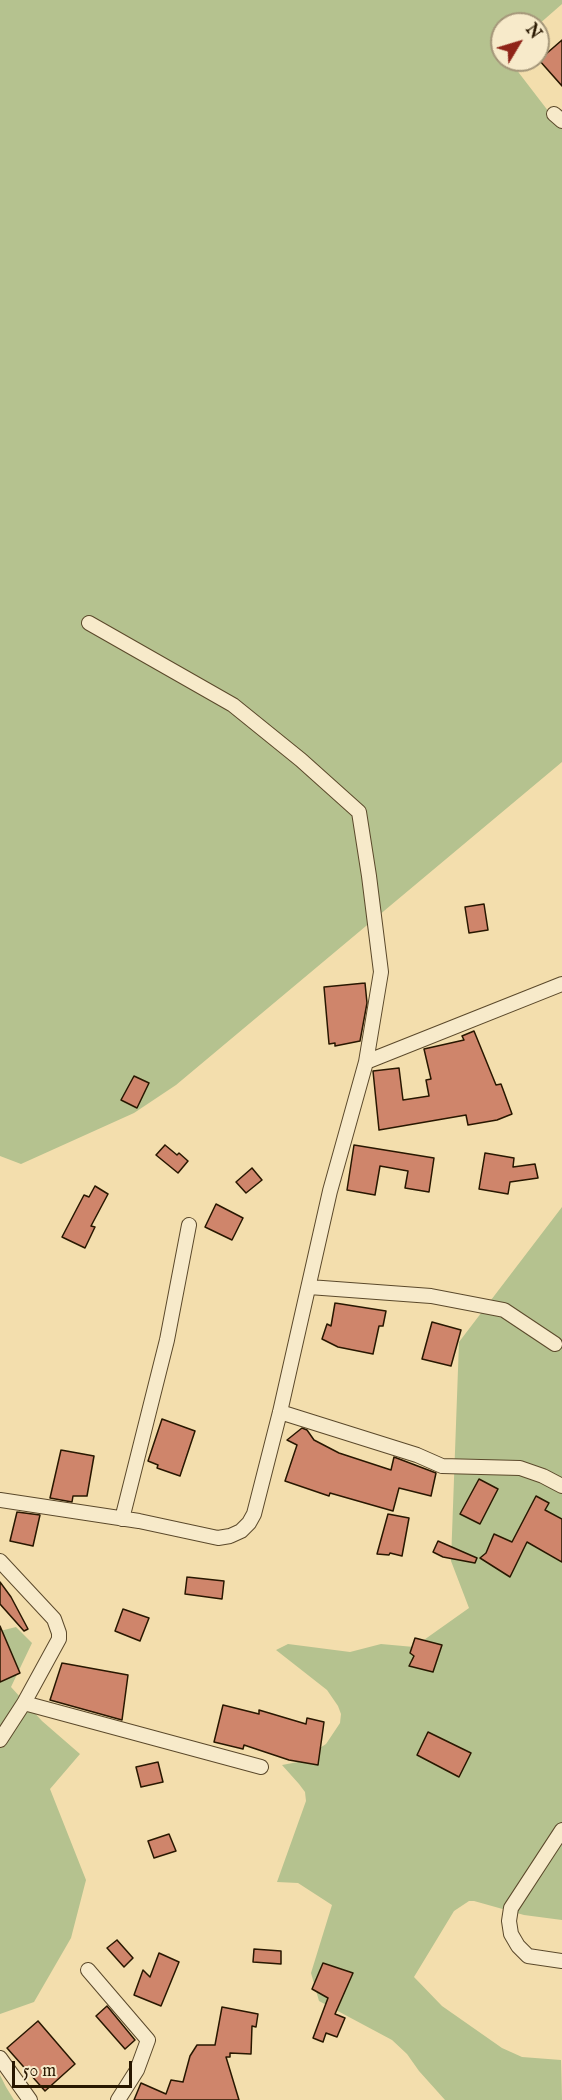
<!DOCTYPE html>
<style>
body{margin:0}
#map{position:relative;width:562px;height:2100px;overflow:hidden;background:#f3dead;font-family:"IM FELL English",serif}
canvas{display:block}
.north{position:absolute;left:490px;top:12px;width:60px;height:60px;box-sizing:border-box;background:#f7eaca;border:2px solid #a49679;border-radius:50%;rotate:52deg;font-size:16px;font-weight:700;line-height:24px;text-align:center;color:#281700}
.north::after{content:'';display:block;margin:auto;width:21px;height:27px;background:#8f2418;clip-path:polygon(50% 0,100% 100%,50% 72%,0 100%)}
.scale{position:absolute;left:12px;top:2061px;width:120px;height:27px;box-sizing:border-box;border:3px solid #281700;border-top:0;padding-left:8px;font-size:18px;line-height:21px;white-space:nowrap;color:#281700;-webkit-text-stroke:4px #f7eaca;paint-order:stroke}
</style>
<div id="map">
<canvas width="562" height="2100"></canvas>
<div class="north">N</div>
<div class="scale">50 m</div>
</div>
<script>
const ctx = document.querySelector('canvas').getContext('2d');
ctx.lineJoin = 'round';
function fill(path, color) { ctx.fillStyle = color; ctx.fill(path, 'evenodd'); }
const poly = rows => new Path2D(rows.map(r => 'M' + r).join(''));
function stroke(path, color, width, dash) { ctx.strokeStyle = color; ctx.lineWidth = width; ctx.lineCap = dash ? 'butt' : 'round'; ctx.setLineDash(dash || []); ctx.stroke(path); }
fill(poly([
 [0,0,562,0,562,4,538,25,502,24,502,60,509,60,562,129,562,762,176,1085,134,1113,21,1164,0,1156],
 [562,1207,562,1920,524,1915,474,1901,469,1901,454,1911,414,1977,442,2006,502,2048,522,2057,561,2060,562,2100,445,2100,419,2071,407,2054,392,2040,319,2001,311,1973,332,1905,298,1883,277,1882,306,1801,305,1792,299,1784,282,1765,298,1762,326,1744,340,1723,341,1714,338,1706,327,1690,276,1650,288,1644,350,1652,381,1644,414,1647,469,1608,451,1561,459,1342],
 [16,1627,32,1643,11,1687,42,1721,80,1754,50,1789,86,1880,71,1938,34,2002,0,2014,0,1631],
 [0,2075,6,2087,14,2100,0,2100]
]), '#b5c28f');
const building = poly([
 [562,40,562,86,539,60,562,40],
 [484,904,488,930,469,933,465,907,484,904],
 [365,983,367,1003,360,1041,335,1046,335,1043,329,1044,324,987,365,983],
 [474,1031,496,1085,501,1084,512,1114,497,1120,468,1125,466,1115,379,1130,373,1071,399,1068,403,1100,429,1096,426,1080,431,1079,424,1049,464,1040,462,1036,474,1031],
 [134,1076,149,1083,137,1108,121,1100,134,1076],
 [165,1145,177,1155,179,1153,188,1161,178,1173,156,1155,165,1145],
 [354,1145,434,1158,429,1192,405,1188,408,1171,380,1166,375,1195,347,1190,354,1145],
 [485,1153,514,1158,513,1167,535,1164,538,1178,510,1182,508,1194,479,1189,485,1153],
 [252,1168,262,1180,246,1193,236,1182,252,1168],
 [95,1186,108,1194,91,1226,95,1227,85,1248,62,1237,84,1195,89,1197,95,1186],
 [216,1204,243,1218,232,1240,205,1227,216,1204],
 [335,1303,386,1311,383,1326,379,1326,373,1354,338,1347,322,1339,327,1324,331,1326,335,1303],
 [432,1322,461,1330,451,1366,422,1359,432,1322],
 [162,1419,195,1431,180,1476,157,1468,158,1465,148,1461,162,1419],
 [302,1428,307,1430,314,1440,339,1453,391,1470,394,1457,436,1473,431,1496,399,1488,393,1511,330,1493,329,1496,285,1481,297,1445,287,1440,302,1428],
 [61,1450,94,1456,87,1496,73,1496,72,1502,50,1498,61,1450],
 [479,1479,498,1489,480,1524,460,1514,479,1479],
 [536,1496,549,1503,545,1510,562,1519,562,1562,527,1542,510,1577,480,1558,486,1553,494,1534,512,1542,536,1496],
 [17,1512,40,1515,33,1546,10,1541,17,1512],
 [388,1514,409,1518,402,1556,390,1553,389,1555,377,1554,388,1514],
 [438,1541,477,1558,475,1563,443,1557,433,1552,438,1541],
 [187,1577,224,1581,222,1599,185,1594,187,1577],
 [0,1582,11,1597,28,1629,24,1631,0,1604,0,1582],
 [123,1609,149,1618,140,1641,115,1631,123,1609],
 [0,1626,20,1673,0,1682,0,1626],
 [415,1638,442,1645,433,1672,409,1666,414,1656,410,1653,415,1638],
 [62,1663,128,1675,122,1720,50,1700,62,1663],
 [223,1705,259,1714,259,1710,306,1724,307,1718,324,1722,318,1765,289,1760,244,1745,243,1749,214,1742,223,1705],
 [428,1732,471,1753,459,1777,417,1755,428,1732],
 [158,1762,163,1782,141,1787,136,1767,158,1762],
 [169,1834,176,1851,154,1858,148,1841,169,1834],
 [117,1940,133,1958,124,1967,107,1948,117,1940],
 [254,1949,281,1951,281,1964,253,1962,254,1949],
 [159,1953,179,1962,161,2006,134,1995,143,1970,150,1977,159,1953],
 [323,1963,353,1973,335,2014,345,2018,337,2037,326,2033,323,2042,313,2038,328,1998,312,1989,323,1963],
 [107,2006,135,2040,125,2049,96,2016,107,2006],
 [222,2007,258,2014,256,2027,252,2026,251,2054,230,2053,230,2057,226,2057,239,2100,134,2100,141,2083,166,2094,171,2080,183,2082,190,2056,197,2045,215,2045,222,2007],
 [38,2021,75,2064,45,2091,7,2048,38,2021]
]);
fill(building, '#cf856b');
stroke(building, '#281700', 1.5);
const minor = poly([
 [554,114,562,121],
 [366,1062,562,984],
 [309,1287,431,1296,504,1310,555,1344],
 [280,1412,417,1455,442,1466,520,1468,543,1476,562,1486],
 [0,1500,139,1521,218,1538,230,1536,241,1531,249,1523,254,1514,280,1412,330,1191,366,1062,381,972,369,876,359,812,301,760,233,705,89,623],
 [122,1519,167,1340,189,1225],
 [0,1561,54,1619,59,1633,59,1639,24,1703,0,1740],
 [24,1703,261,1767],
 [562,1830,511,1908,509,1921,511,1934,518,1946,528,1956,562,1961],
 [88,1970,148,2040,137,2070,118,2100],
 [0,2058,30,2100]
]);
stroke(minor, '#5b492b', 16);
stroke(minor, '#f7eaca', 14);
</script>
